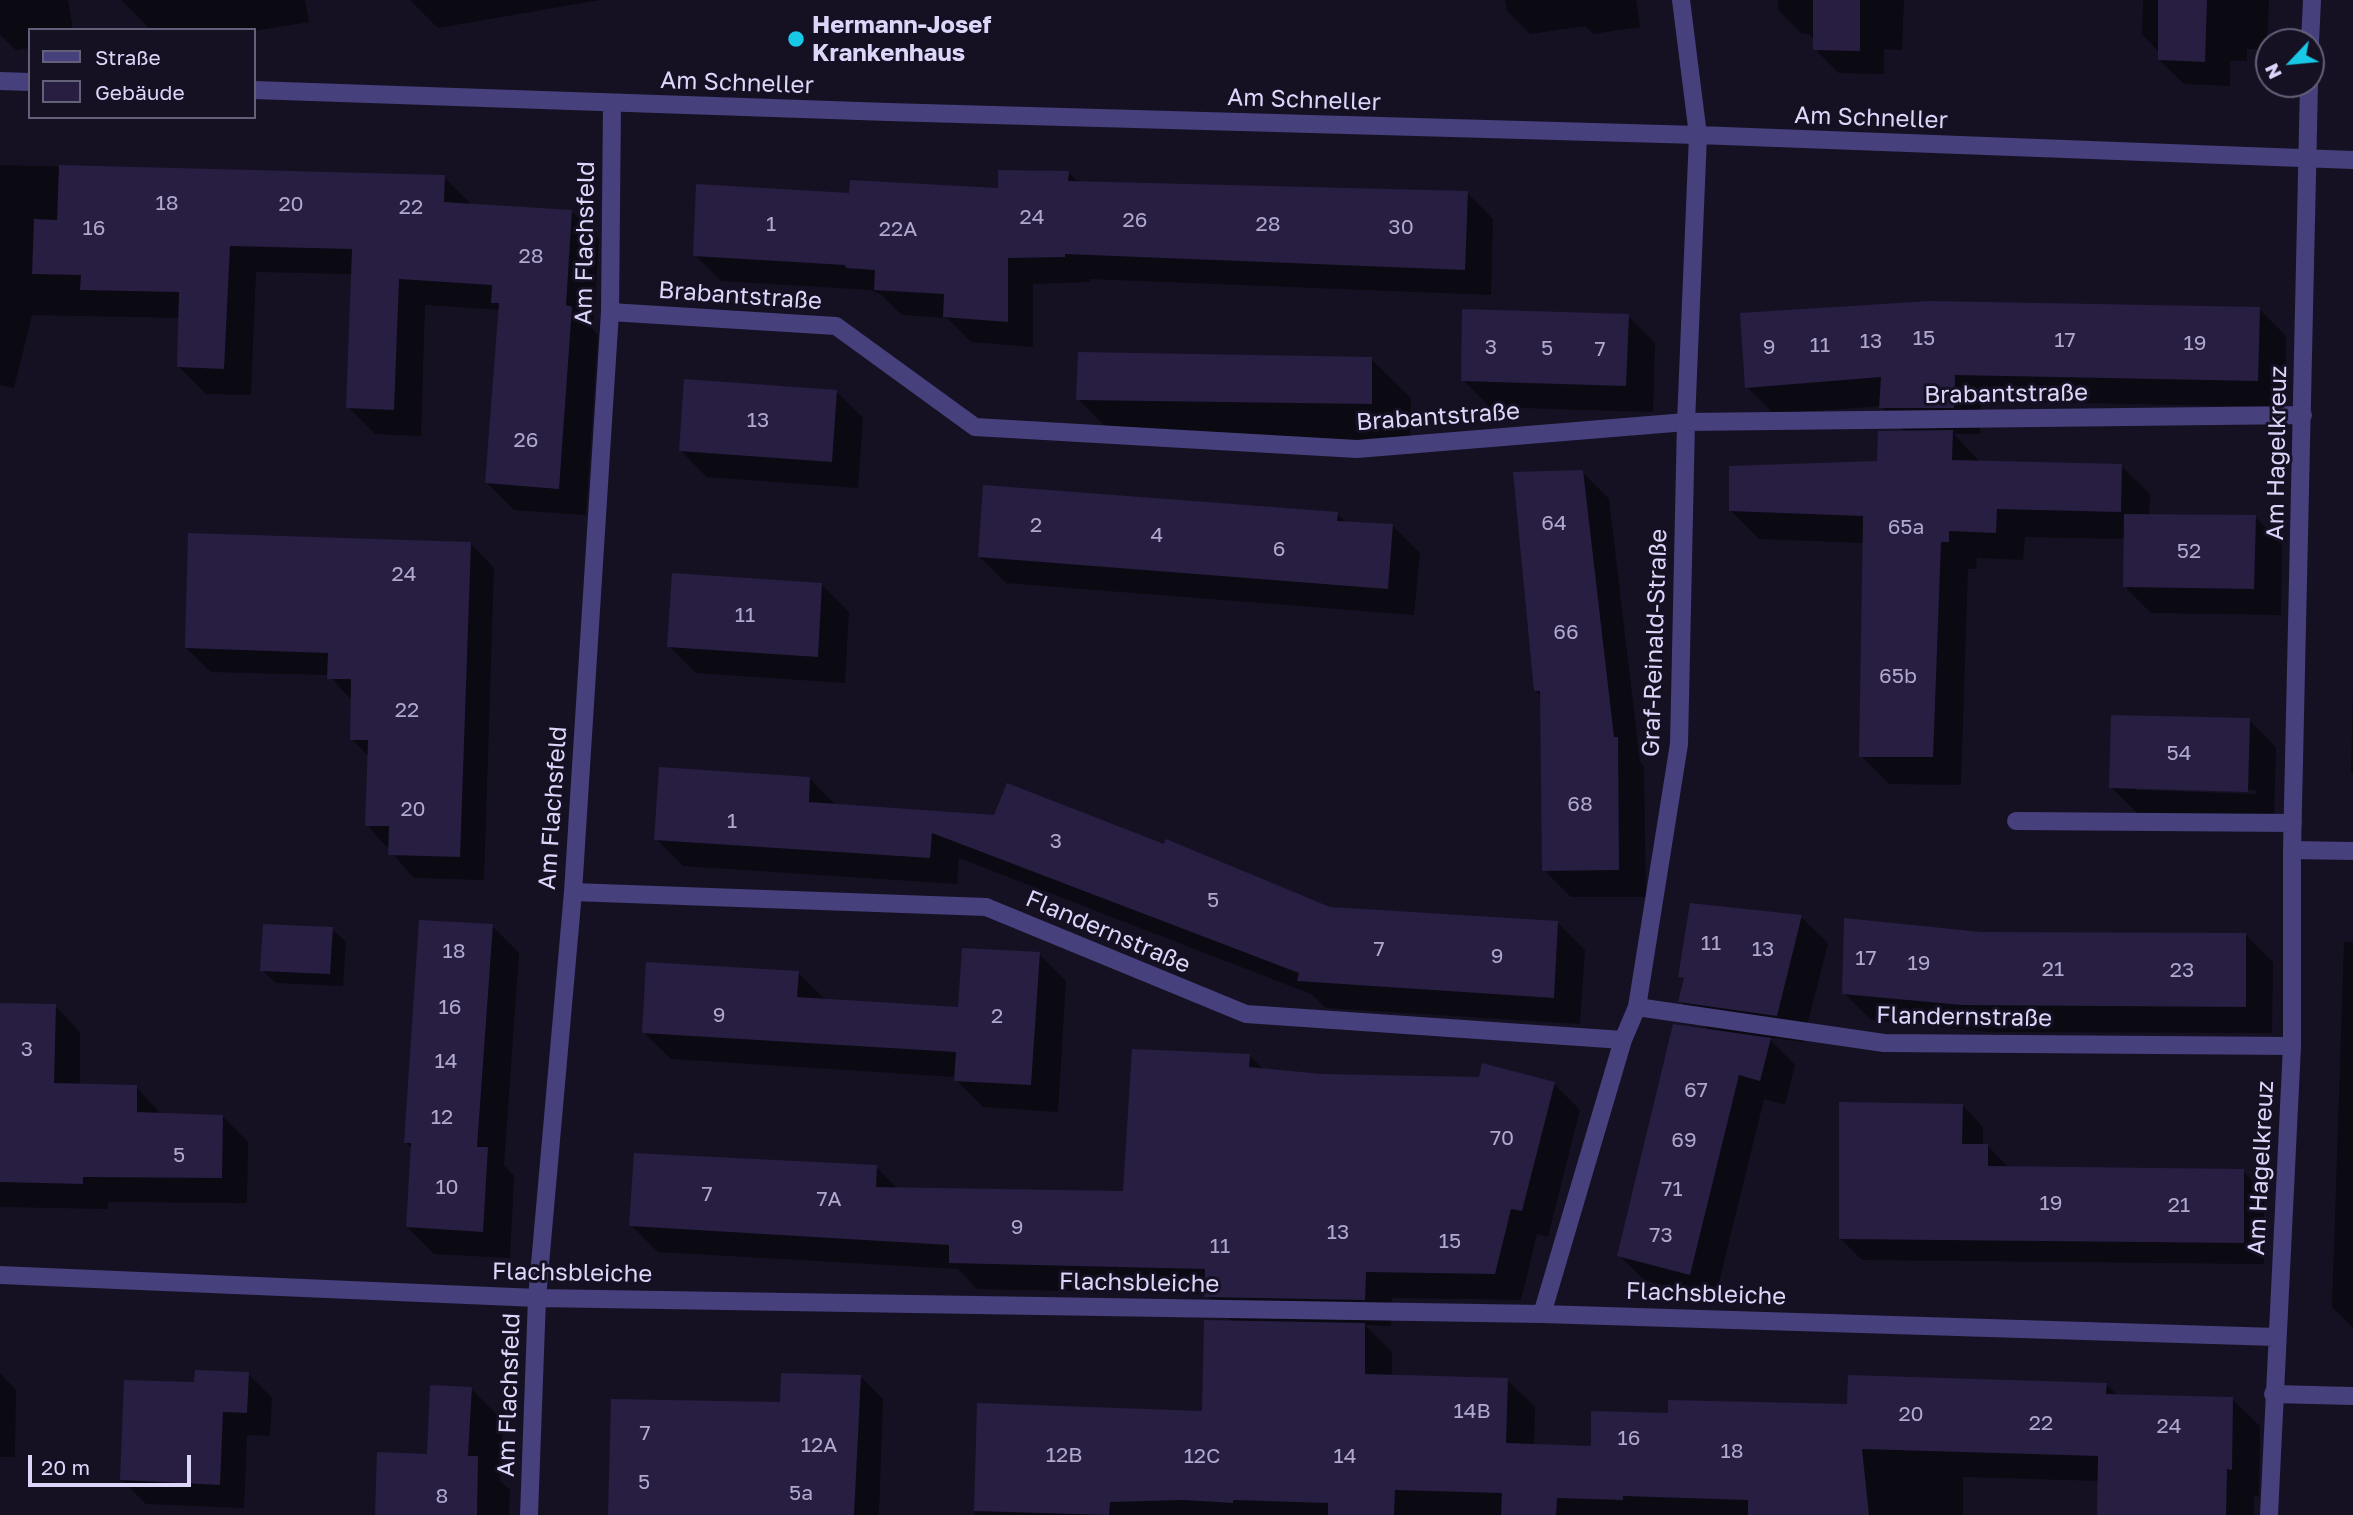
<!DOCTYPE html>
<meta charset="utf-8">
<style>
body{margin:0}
#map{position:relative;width:2353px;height:1515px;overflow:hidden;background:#151123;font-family:"Golos Text",sans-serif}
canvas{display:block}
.legend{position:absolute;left:28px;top:28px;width:228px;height:91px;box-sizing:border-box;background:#151123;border:2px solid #656079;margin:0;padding:9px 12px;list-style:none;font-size:21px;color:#ddd6fb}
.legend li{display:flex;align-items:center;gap:14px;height:35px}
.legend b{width:35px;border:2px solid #656079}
.north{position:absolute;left:2255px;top:28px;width:70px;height:70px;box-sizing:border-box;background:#151123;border:2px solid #656079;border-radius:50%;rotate:244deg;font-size:19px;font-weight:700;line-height:28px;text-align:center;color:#ddd6fb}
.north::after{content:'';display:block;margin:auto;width:24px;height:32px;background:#17c8e7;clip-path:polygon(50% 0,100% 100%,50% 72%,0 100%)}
.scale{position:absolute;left:28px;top:1455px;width:163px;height:32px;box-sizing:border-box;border:4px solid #ddd6fb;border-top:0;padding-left:9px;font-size:21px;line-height:24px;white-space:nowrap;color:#ddd6fb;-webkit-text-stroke:5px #151123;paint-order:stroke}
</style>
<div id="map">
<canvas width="2353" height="1515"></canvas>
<ul class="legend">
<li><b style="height:9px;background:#46407d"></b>Straße</li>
<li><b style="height:19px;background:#271e42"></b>Gebäude</li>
</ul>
<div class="north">N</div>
<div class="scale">20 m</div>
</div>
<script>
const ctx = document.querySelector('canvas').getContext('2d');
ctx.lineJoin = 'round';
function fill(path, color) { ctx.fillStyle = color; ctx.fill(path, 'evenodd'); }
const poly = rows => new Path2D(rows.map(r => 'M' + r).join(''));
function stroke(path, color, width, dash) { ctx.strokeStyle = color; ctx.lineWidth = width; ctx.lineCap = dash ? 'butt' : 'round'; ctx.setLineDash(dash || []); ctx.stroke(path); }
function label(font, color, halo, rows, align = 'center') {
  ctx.font = font + ' "Golos Text",sans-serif'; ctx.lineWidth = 6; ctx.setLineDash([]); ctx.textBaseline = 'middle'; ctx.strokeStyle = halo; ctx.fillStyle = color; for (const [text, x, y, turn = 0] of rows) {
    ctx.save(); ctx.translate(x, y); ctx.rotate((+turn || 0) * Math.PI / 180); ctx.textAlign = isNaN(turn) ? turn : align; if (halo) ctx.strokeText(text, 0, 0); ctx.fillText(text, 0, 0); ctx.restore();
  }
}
fill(poly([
 [0,0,68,0,73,30,30,30,30,48,16,50,0,35],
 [121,0,305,0,309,22,254,31,151,30],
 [410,0,600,0,438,28],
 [1505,0,1636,0,1640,27,1593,34,1586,26,1530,34,1507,11],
 [1778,0,1904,0,1902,50,1884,49,1884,74,1839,73,1815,49,1815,41,1809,34,1802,34,1778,10],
 [2143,0,2269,0,2267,50,2247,49,2247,61,2230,61,2230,86,2184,84,2159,60,2159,52,2142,34],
 [0,165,444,177,471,204,572,212,599,239,593,330,598,335,586,515,514,510,487,483,500,310,425,305,421,436,375,434,348,407,352,274,256,272,251,395,206,394,179,367,180,318,32,315,14,388,0,385],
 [1068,172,1079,183,1467,193,1493,219,1491,295,1090,279,1090,282,1033,284,1033,347,971,342,947,318,902,315,880,294,871,290,721,281,695,255,851,195,1000,190],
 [2259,309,2286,336,2285,407,1981,401,1980,434,1954,434,1980,462,2121,466,2150,494,2149,516,2255,517,2282,544,2281,615,2151,613,2124,586,2125,539,2025,537,2023,560,1977,558,1976,569,1968,569,1961,785,1889,784,1861,756,1865,543,1759,539,1731,511,1878,463,1906,433,1881,406,1774,414,1747,387],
 [1628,316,1655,343,1653,412,1490,407,1463,380],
 [1371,359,1411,398,1410,443,1117,438,1078,399],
 [836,391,863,418,858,488,707,477,680,450],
 [1582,472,1609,499,1640,762,1644,766,1646,897,1571,897,1544,870,1542,697,1536,691],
 [1337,514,1347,523,1393,526,1420,553,1414,615,1006,583,979,556],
 [470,543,494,568,484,880,414,878,367,825,369,757,352,739,353,702,329,675,211,672,186,648],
 [822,585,849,612,845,683,696,673,669,646],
 [2353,689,2353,774,2351,772],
 [2249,720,2276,747,2274,818,2138,814,2111,787],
 [2136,787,2257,790,2256,794,2136,790],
 [810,779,837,806,1165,846,1330,909,1558,923,1585,950,1580,1024,1326,1008,1311,994,959,858,957,884,683,866,656,839],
 [1801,917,1828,943,1803,1042,1767,1037,1795,1065,1785,1105,1764,1099,1715,1299,1644,1280,1619,1255,1710,1031,1680,1001,1685,981,1680,976],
 [492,926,519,953,504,1165,514,1176,510,1258,434,1254,407,1227,412,1149,405,1142],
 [332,929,346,942,343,986,276,983,262,970],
 [1981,933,2246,935,2273,962,2272,1033,1990,1032,1871,1020,1844,993],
 [2344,942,2353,942,2353,1328,2332,1307],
 [1039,954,1066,981,1058,1112,983,1107,956,1080,956,1077,671,1059,643,1032,798,973,826,1000,960,1009],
 [55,1006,80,1032,80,1085,136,1087,162,1115,222,1116,248,1142,247,1203,108,1202,108,1209,0,1207,0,1007],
 [1249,1055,1264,1070,1322,1076,1554,1084,1580,1110,1548,1237,1537,1234,1521,1300,1392,1298,1391,1326,1365,1325,1392,1352,1392,1377,1507,1380,1535,1407,1534,1446,1592,1447,1670,1415,1849,1405,2106,1384,2118,1396,2232,1399,2260,1426,2259,1496,2254,1496,2254,1515,2099,1515,2100,1481,1963,1477,1963,1515,975,1515,979,1405,1204,1412,1232,1322,1206,1294,977,1289,958,1269,658,1252,631,1225,876,1167,898,1189,1124,1193],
 [1962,1105,1983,1127,1983,1146,1988,1146,2009,1168,2243,1171,2264,1192,2264,1264,1862,1260,1840,1238],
 [0,1373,16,1390,15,1457,0,1457],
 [248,1374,272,1398,270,1436,247,1435,244,1508,146,1504,122,1480,195,1384],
 [860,1376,883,1399,879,1515,610,1515,782,1404],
 [471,1389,503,1421,500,1481,510,1490,509,1515,377,1515,428,1456]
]), '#0007');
fill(poly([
 [1813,0,1860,0,1860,51,1813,50],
 [2158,0,2207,0,2205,62,2158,60],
 [59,165,445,175,444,202,572,210,566,305,572,307,559,489,485,483,499,303,491,303,492,285,399,279,394,410,346,408,352,249,230,246,224,369,177,367,179,292,80,290,81,275,32,274,34,219,57,220],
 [998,170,1069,171,1068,181,1468,191,1465,270,1065,254,1065,257,1008,258,1008,322,943,317,944,294,874,290,875,270,846,268,845,265,693,256,696,184,849,193,850,180,998,188],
 [1930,301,2260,307,2258,381,1955,375,1954,408,1879,408,1881,377,1745,388,1740,313],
 [1462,309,1629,314,1626,386,1461,381],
 [1078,352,1372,357,1372,404,1076,400],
 [684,379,837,390,832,462,679,451],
 [1953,430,1952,460,2122,464,2121,512,1997,509,1996,533,1949,531,1949,542,1941,542,1933,757,1859,757,1863,516,1729,511,1729,466,1877,461,1878,431],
 [1583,470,1614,737,1618,737,1619,870,1542,871,1540,691,1534,691,1513,472],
 [983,485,1338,512,1337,521,1393,524,1388,589,978,557],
 [2124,514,2256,515,2254,589,2123,587],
 [188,533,471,542,460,857,388,855,389,826,365,826,368,740,350,740,351,679,327,679,328,653,185,648],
 [672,573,822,583,818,657,667,647],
 [2111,715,2250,718,2248,792,2109,788],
 [659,767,810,777,809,802,994,815,1007,783,1164,844,1166,839,1330,907,1558,921,1554,998,1297,981,1299,973,932,833,930,858,654,840],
 [1690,903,1802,915,1777,1016,1678,1002,1684,978,1678,977],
 [1844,918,1981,932,2246,933,2246,1007,1962,1005,1842,994],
 [419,920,493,924,477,1147,488,1147,483,1232,406,1227,411,1143,404,1143],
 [263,924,333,927,330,974,260,971],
 [962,948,1040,952,1031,1085,954,1081,956,1052,642,1033,646,962,799,971,797,997,958,1007],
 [0,1003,56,1004,54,1083,137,1085,137,1112,223,1115,222,1178,83,1177,83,1184,0,1182],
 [1673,1024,1771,1038,1760,1081,1739,1075,1690,1275,1617,1256],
 [1132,1049,1250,1054,1249,1067,1322,1074,1479,1077,1482,1063,1555,1082,1522,1211,1511,1209,1495,1274,1366,1272,1365,1300,1204,1297,1205,1269,949,1263,949,1245,629,1226,634,1153,877,1165,876,1187,1123,1191],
 [1839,1102,1963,1104,1962,1144,1988,1144,1988,1166,2244,1169,2244,1243,1839,1239],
 [1204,1320,1365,1323,1365,1374,1508,1378,1506,1443,1591,1446,1591,1411,1668,1413,1668,1400,1847,1404,1848,1375,2107,1383,2106,1394,2233,1397,2232,1470,2227,1469,2226,1515,2097,1515,2098,1456,1862,1449,1869,1515,1748,1515,1748,1500,1623,1496,1623,1500,1557,1498,1556,1515,1501,1515,1502,1493,1395,1490,1394,1515,1328,1515,1328,1503,1233,1500,1233,1503,1184,1500,1110,1502,1109,1515,974,1511,977,1403,1202,1411],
 [195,1370,249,1372,247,1413,223,1412,220,1485,120,1480,124,1380,194,1382],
 [781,1373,861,1375,854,1515,608,1515,611,1399,780,1402],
 [430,1385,472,1387,468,1456,478,1456,477,1515,375,1515,377,1452,427,1454]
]), '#271e42');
stroke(poly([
 [610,312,836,326,975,427,1357,449,1686,422],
 [2292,850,2353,851],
 [573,892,986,907],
 [1637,1007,1884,1043,2292,1046],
 [2273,1394,2353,1396]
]), '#46407d', 18);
stroke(poly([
 [2310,42,2312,0],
 [0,81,30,82],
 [254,90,888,112,1698,135,2353,160],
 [1686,422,2303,415],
 [2016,821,2293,823],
 [986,907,1246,1014,1623,1040],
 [0,1275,537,1298,1542,1314,2276,1337],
 [1542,1314,1623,1040,1637,1007,1679,744,1686,422,1698,135,1681,0],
 [529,1515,537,1298,573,892,610,312,612,103],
 [2269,1515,2292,1046,2292,850,2309,84]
]), '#46407d', 18);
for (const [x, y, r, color] of [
 [796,39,9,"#17c8e7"]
]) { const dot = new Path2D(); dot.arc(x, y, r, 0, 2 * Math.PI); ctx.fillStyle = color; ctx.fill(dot); stroke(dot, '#151123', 2.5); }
label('21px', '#b0a8cd', null, [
 ["18",167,203],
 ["20",291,204],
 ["22",411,207],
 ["24",1032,217],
 ["26",1135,220],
 ["1",771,224],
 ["28",1268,224],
 ["30",1401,227],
 ["16",94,228],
 ["22A",898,229],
 ["28",531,256],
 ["15",1924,338],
 ["17",2065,340],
 ["13",1871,341],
 ["19",2195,343],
 ["11",1820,345],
 ["3",1491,347],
 ["9",1769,347],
 ["5",1547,348],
 ["7",1600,349],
 ["13",758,420],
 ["26",526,440],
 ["64",1554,523],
 ["2",1036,525],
 ["65a",1906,527],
 ["4",1157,535],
 ["6",1279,549],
 ["52",2189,551],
 ["24",404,574],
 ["11",745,615],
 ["66",1566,632],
 ["65b",1898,676],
 ["22",407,710],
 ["54",2179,753],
 ["68",1580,804],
 ["20",413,809],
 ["1",732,821],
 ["3",1056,841],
 ["5",1213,900],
 ["11",1711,943],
 ["7",1379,949],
 ["13",1763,949],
 ["18",454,951],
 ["9",1497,956],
 ["17",1866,958],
 ["19",1919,963],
 ["21",2053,969],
 ["23",2182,970],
 ["16",450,1007],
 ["9",719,1015],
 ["2",997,1016],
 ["3",27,1049],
 ["14",446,1061],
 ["67",1696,1090],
 ["12",442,1117],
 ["70",1502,1138],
 ["69",1684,1140],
 ["5",179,1155],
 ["10",447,1187],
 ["71",1672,1189],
 ["7",707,1194],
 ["7A",829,1199],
 ["19",2051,1203],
 ["21",2179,1205],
 ["9",1017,1227],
 ["13",1338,1232],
 ["73",1661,1235],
 ["15",1450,1241],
 ["11",1220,1246],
 ["14B",1472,1411],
 ["20",1911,1414],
 ["22",2041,1423],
 ["24",2169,1426],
 ["7",645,1433],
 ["16",1629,1438],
 ["12A",819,1445],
 ["18",1732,1451],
 ["12B",1064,1455],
 ["12C",1202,1456],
 ["14",1345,1456],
 ["5",644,1482],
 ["5a",801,1493],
 ["8",442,1496]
]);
label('bold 24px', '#ddd6fb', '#151123', [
 ["Hermann-Josef",812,25],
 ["Krankenhaus",812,53]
], 'left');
label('24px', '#ddd6fb', '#151123', [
 ["Am Schneller",737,83,2],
 ["Am Schneller",1304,100,2],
 ["Am Schneller",1871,118,2],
 ["Am Flachsfeld",585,243,-89],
 ["Brabantstraße",740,296,4],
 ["Brabantstraße",2006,394,-1],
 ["Brabantstraße",1438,417,-4],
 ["Am Hagelkreuz",2277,453,-89],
 ["Graf-Reinald-Straße",1655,643,-88],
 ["Am Flachsfeld",553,808,-86],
 ["Flandernstraße",1108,932,23],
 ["Flandernstraße",1964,1017,1],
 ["Am Hagelkreuz",2261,1168,-87],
 ["Flachsbleiche",572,1273,1],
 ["Flachsbleiche",1139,1283,1],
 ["Flachsbleiche",1706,1294,2],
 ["Am Flachsfeld",509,1395,-88]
]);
</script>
